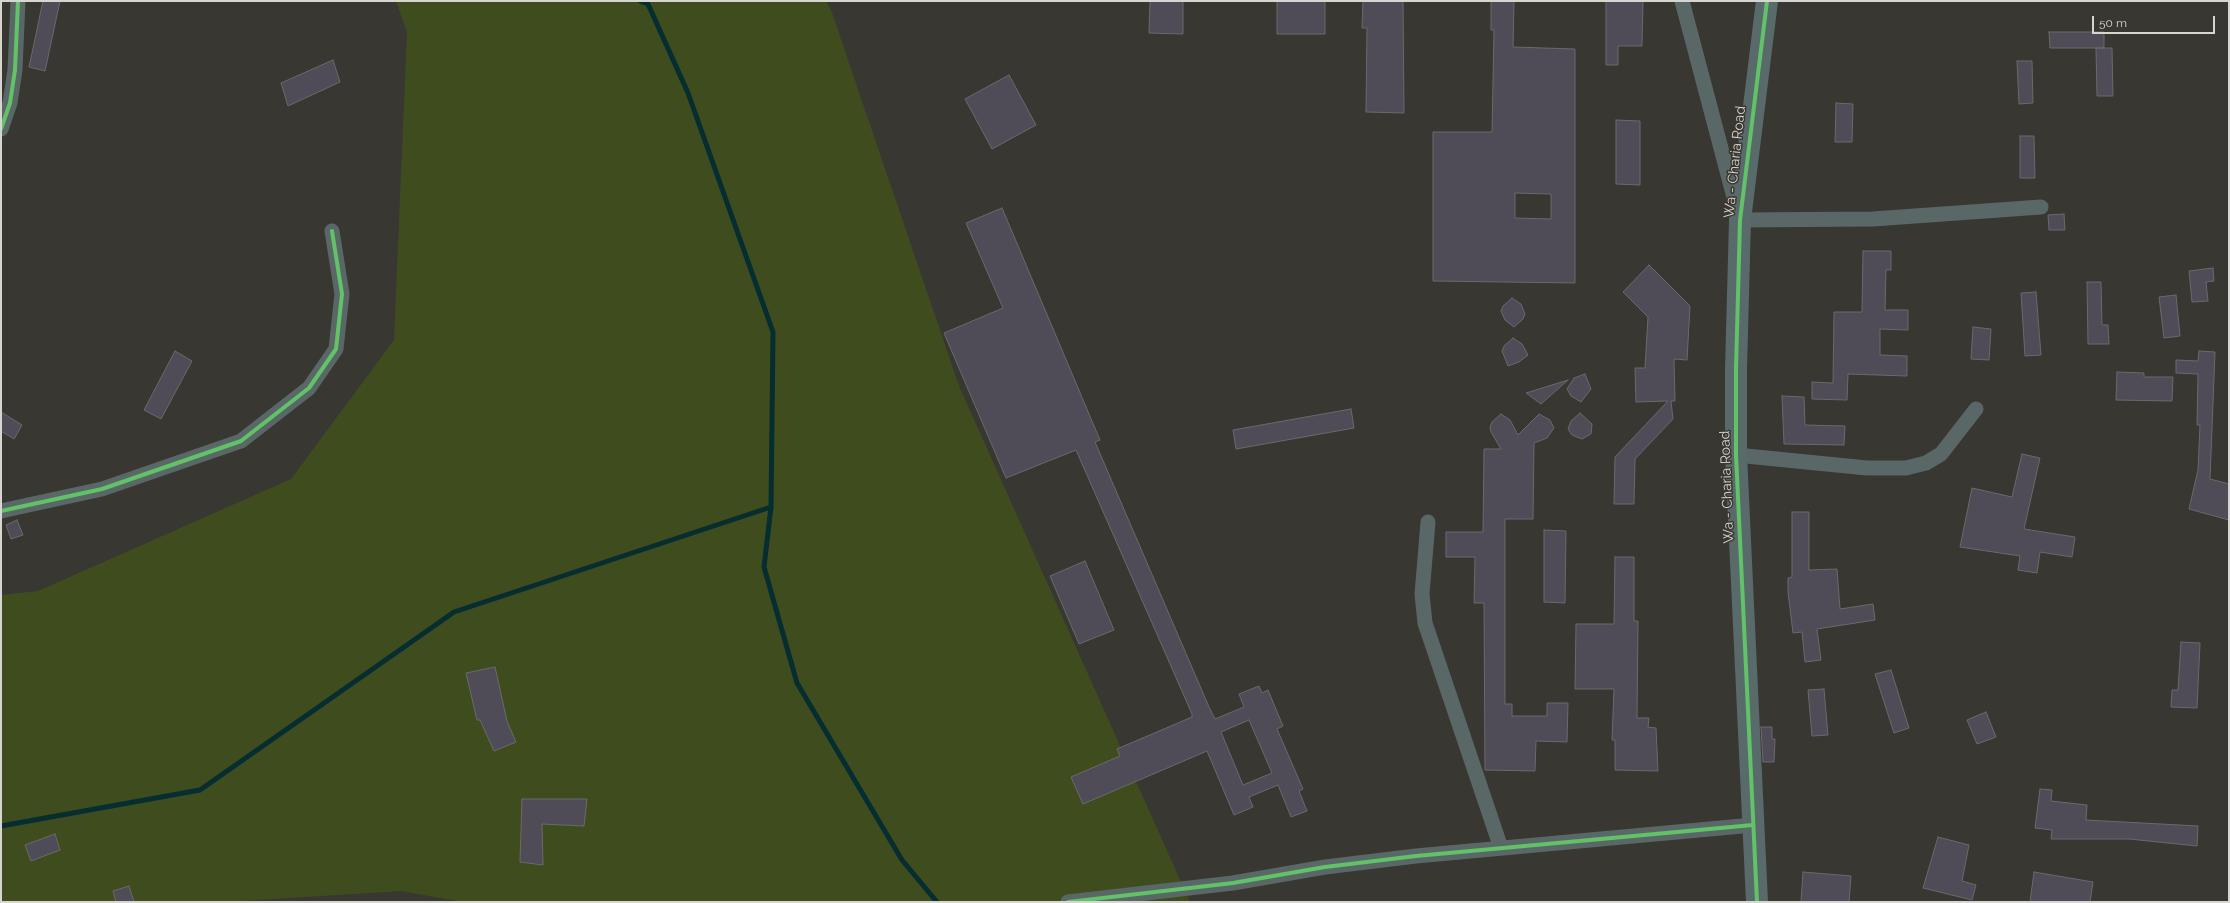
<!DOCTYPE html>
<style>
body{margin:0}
#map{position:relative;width:2230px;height:903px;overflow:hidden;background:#383732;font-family:Raleway,sans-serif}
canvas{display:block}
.frame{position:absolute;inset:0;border:2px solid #d6d5cf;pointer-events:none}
.scale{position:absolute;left:2092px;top:16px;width:123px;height:18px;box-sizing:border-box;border:2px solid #d6d5cf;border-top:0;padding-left:5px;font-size:12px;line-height:14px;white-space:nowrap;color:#d6d5cf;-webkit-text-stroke:3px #3a3830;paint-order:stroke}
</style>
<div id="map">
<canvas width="2230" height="903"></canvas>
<div class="frame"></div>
<div class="scale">50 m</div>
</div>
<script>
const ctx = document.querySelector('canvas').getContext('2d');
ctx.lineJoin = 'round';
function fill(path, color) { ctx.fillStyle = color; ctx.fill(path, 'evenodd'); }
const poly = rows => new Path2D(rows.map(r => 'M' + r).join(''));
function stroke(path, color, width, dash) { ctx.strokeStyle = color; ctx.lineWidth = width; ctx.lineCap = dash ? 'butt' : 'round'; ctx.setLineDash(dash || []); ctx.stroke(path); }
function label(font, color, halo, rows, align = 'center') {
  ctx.font = font + ' Raleway,sans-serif'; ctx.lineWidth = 3; ctx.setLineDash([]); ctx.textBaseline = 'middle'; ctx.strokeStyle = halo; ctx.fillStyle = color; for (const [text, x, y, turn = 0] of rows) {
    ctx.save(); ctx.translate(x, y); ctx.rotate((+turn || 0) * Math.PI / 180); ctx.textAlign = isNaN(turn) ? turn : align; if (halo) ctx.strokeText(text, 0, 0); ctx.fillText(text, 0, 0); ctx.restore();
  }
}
fill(poly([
 [396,1,826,1,831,10,959,386,1190,902,463,902,401,891,226,902,1,902,1,595,38,591,291,479,394,340,407,32]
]), '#3f4d1e');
stroke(poly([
 [640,1,648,4,688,93,773,332,771,507,764,567,797,683,902,860,937,902],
 [1,826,200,790,454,612,771,507]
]), '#062d30', 5);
const building = poly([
 [43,1,60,1,45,71,29,67,43,1],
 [1150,1,1183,1,1183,34,1149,33,1150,1],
 [1277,1,1325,1,1325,34,1277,34,1277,1],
 [1363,1,1403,1,1404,113,1366,112,1367,28,1362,28,1363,1],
 [1491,1,1514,1,1513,47,1575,49,1575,283,1433,281,1433,132,1492,132,1494,30,1491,30,1491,1],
 [1515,193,1551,194,1551,219,1515,218,1515,193],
 [1606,1,1643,1,1642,46,1618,46,1618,65,1606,65,1606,1],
 [2049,32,2104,32,2104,48,2050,48,2049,32],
 [2096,48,2112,48,2113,96,2097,96,2096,48],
 [333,60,340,82,288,106,281,83,333,60],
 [2017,61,2032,61,2033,103,2019,104,2017,61],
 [1009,75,1036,125,992,149,965,99,1009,75],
 [1836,103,1853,104,1852,142,1835,142,1836,103],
 [1616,120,1640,121,1640,185,1616,184,1616,120],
 [2020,136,2034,136,2035,178,2020,178,2020,136],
 [1002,208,1100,440,1095,442,1209,707,1215,719,1244,707,1239,694,1259,686,1262,693,1268,690,1283,726,1277,729,1303,789,1299,791,1307,811,1291,817,1278,785,1249,797,1253,807,1234,815,1207,751,1083,804,1071,777,1120,756,1117,749,1192,717,1192,714,1076,450,1006,478,944,333,1003,308,966,223,1002,208],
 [1249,720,1272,773,1243,785,1221,732,1249,720],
 [2064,214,2065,230,2049,230,2048,215,2064,214],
 [1863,251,1891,251,1891,270,1886,270,1885,310,1908,310,1908,330,1880,329,1880,355,1907,356,1907,376,1848,374,1847,400,1812,399,1812,382,1833,383,1834,312,1862,312,1863,251],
 [1649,265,1690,306,1687,360,1674,359,1675,401,1671,401,1673,419,1635,459,1634,504,1614,504,1615,457,1668,401,1636,402,1635,368,1645,368,1648,317,1623,292,1649,265],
 [2213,268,2214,281,2206,282,2208,301,2192,302,2189,271,2213,268],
 [2087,282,2101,282,2102,325,2108,325,2109,344,2088,344,2087,282],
 [2036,292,2041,355,2025,356,2021,293,2036,292],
 [2176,295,2180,336,2164,338,2159,297,2176,295],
 [1512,298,1521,304,1525,314,1523,319,1514,327,1505,320,1501,311,1503,306,1512,298],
 [1973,327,1991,329,1989,360,1971,359,1973,327],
 [1513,338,1522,344,1528,355,1519,362,1508,366,1502,351,1504,346,1513,338],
 [175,351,192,361,161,419,144,410,175,351],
 [2199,351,2215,352,2210,479,2229,484,2229,520,2189,509,2198,470,2200,425,2197,425,2198,374,2176,373,2176,360,2198,361,2199,351],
 [2117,372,2144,373,2144,377,2173,377,2172,401,2116,400,2117,372],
 [1585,374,1591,389,1581,402,1571,396,1567,389,1574,378,1585,374],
 [1568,380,1541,404,1526,393,1568,380],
 [1782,396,1804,397,1805,425,1845,426,1844,445,1784,444,1782,396],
 [1351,409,1354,428,1236,449,1233,430,1351,409],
 [1,412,22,425,14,439,1,431,1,412],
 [1580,413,1592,424,1591,434,1582,439,1572,435,1568,429,1571,421,1580,413],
 [1501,414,1510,420,1518,435,1539,414,1550,420,1554,428,1547,438,1534,443,1533,519,1505,519,1505,704,1512,704,1512,716,1547,716,1547,703,1568,703,1567,742,1536,741,1535,771,1485,770,1484,603,1474,603,1475,557,1446,557,1446,532,1483,532,1484,449,1501,449,1491,432,1490,427,1492,422,1501,414],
 [2022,454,2040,458,2024,529,2075,537,2072,557,2040,552,2037,573,2018,570,2020,556,1960,547,1972,488,2012,497,2022,454],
 [1792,512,1809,512,1809,570,1837,569,1840,609,1873,604,1875,620,1817,629,1821,660,1805,662,1802,632,1793,633,1788,592,1788,578,1792,577,1792,512],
 [17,520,23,535,11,539,6,525,17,520],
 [1544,530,1566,531,1565,603,1544,602,1544,530],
 [1615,557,1634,557,1634,621,1638,621,1637,718,1649,718,1648,727,1656,728,1658,771,1615,770,1615,740,1612,740,1614,689,1575,689,1576,624,1614,624,1615,557],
 [1085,561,1114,630,1079,644,1050,576,1085,561],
 [2181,642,2200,643,2197,708,2171,707,2172,690,2178,690,2181,642],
 [495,667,507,721,516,742,494,751,480,720,477,720,466,673,495,667],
 [1891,670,1909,728,1894,733,1875,674,1891,670],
 [1824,689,1828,735,1812,736,1808,690,1824,689],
 [1986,712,1996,737,1977,744,1967,720,1986,712],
 [1761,727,1772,727,1772,739,1775,739,1774,762,1763,762,1761,727],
 [2040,789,2052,790,2051,801,2087,805,2086,820,2198,826,2197,846,2129,839,2051,839,2052,830,2035,828,2040,789],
 [522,799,587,799,584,826,542,824,543,865,520,862,522,799],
 [55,834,60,850,31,861,25,845,55,834],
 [1938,837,1969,845,1962,881,1976,885,1972,900,1923,888,1938,837],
 [1803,872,1851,876,1849,902,1801,902,1803,872],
 [2034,872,2093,882,2090,902,2030,902,2034,872],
 [129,886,134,902,116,902,113,891,129,886]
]);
fill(building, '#4f4c57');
stroke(building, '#6a6a6a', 1);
stroke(poly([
 [1682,1,1740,220,1873,219,2041,207],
 [1,129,10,103,15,70,18,1],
 [1736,455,1867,468,1906,468,1926,463,1941,454,1976,409],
 [1,511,102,489,241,441,309,388,336,349,342,294,332,231],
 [1428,522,1422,594,1425,623,1501,848],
 [1068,902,1233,883,1325,867,1416,856,1753,825]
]), '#5a6767', 15);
stroke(poly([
 [1757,902,1736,455,1736,369,1740,220,1767,1]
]), '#596a6b', 22);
stroke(poly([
 [1,129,10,103,15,70,18,1],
 [1,511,102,489,241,441,309,388,336,349,342,294,332,231],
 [1068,902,1233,883,1325,867,1416,856,1753,825],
 [1757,902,1736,455,1736,369,1740,220,1767,1]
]), '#61c268', 4);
label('14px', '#d6d5cf', '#3a3830', [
 ["Wa - Charia Road",1735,162,-84],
 ["Wa - Charia Road",1727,487,-92]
]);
</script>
